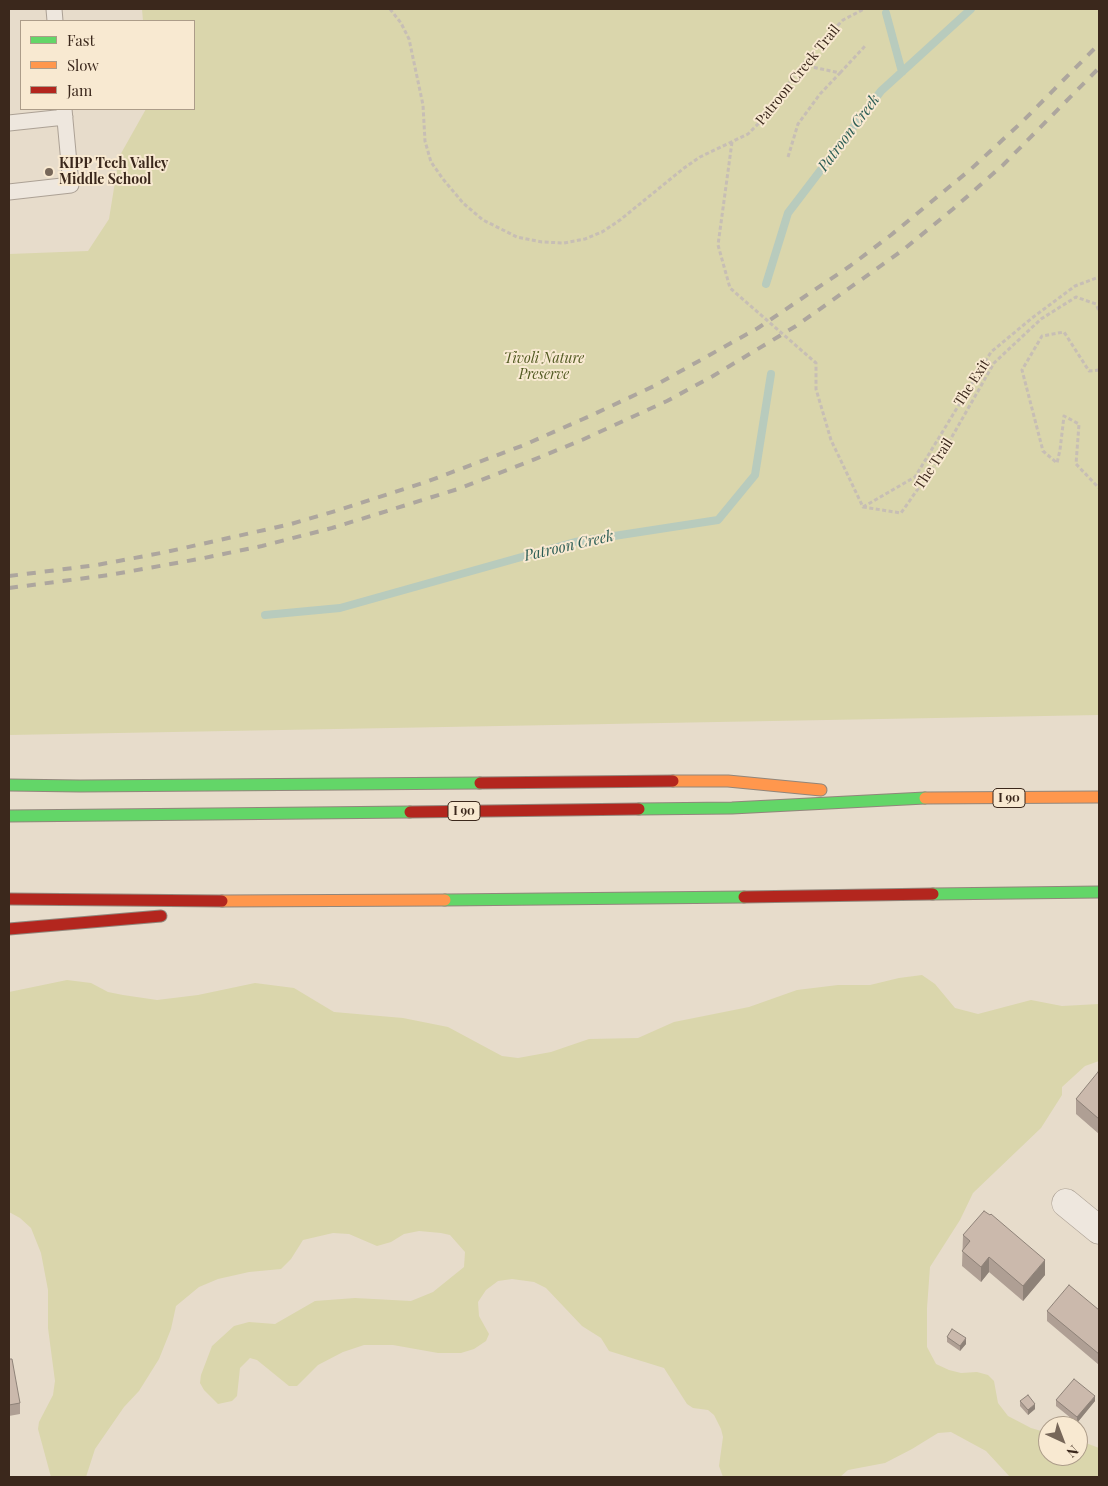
<!DOCTYPE html>
<style>
body{margin:0}
#map{position:relative;width:1108px;height:1486px;overflow:hidden;background:#e7dccb;font-family:"Playfair Display",serif}
canvas{display:block}
.frame{position:absolute;inset:0;border:10px solid #3b281c;pointer-events:none}
.legend{position:absolute;left:20px;top:20px;width:175px;height:90px;box-sizing:border-box;background:#f8e9d1;border:1px solid #ac9c89;margin:0;padding:6px 9px;list-style:none;font-size:15px;color:#3b281c}
.legend li{display:flex;align-items:center;gap:10px;height:25px}
.legend b{width:25px;border:1px solid #ac9c89}
.north{position:absolute;left:1038px;top:1416px;width:50px;height:50px;box-sizing:border-box;background:#f8e9d1;border:1px solid #ac9c89;border-radius:50%;rotate:137deg;font-size:14px;font-weight:700;line-height:20px;text-align:center;color:#3b281c}
.north::after{content:'';display:block;margin:auto;width:18px;height:22px;background:#776759;clip-path:polygon(50% 0,100% 100%,50% 72%,0 100%)}
</style>
<div id="map">
<canvas width="1108" height="1486"></canvas>
<div class="frame"></div>
<ul class="legend">
<li><b style="height:6px;background:#63d668"></b>Fast</li>
<li><b style="height:6px;background:#ff974d"></b>Slow</li>
<li><b style="height:6px;background:#b3261e"></b>Jam</li>
</ul>
<div class="north">N</div>
</div>
<script>
const ctx = document.querySelector('canvas').getContext('2d');
ctx.lineJoin = 'round';
function fill(path, color) { ctx.fillStyle = color; ctx.fill(path, 'evenodd'); }
const poly = rows => new Path2D(rows.map(r => 'M' + r).join(''));
function stroke(path, color, width, dash) { ctx.strokeStyle = color; ctx.lineWidth = width; ctx.lineCap = dash ? 'butt' : 'round'; ctx.setLineDash(dash || []); ctx.stroke(path); }
function label(font, color, halo, rows, align = 'center') {
  ctx.font = font + ' "Playfair Display",serif'; ctx.lineWidth = 4; ctx.setLineDash([]); ctx.textBaseline = 'middle'; ctx.strokeStyle = halo; ctx.fillStyle = color; for (const [text, x, y, turn = 0] of rows) {
    ctx.save(); ctx.translate(x, y); ctx.rotate((+turn || 0) * Math.PI / 180); ctx.textAlign = isNaN(turn) ? turn : align; if (halo) ctx.strokeText(text, 0, 0); ctx.fillText(text, 0, 0); ctx.restore();
  }
}
fill(poly([
 [142,9,1099,9,1099,715,9,735,9,254,88,251,109,219,119,157,146,109,194,109,194,21,143,21],
 [922,975,935,984,955,1008,978,1014,1031,1000,1062,1006,1099,1004,1099,1061,1085,1066,1062,1087,1062,1095,1041,1128,973,1193,960,1220,930,1267,927,1308,927,1347,936,1364,949,1370,961,1373,977,1372,988,1375,994,1381,998,1403,1008,1416,1031,1428,1048,1433,1048,1456,1078,1456,1078,1440,1099,1448,1099,1477,1010,1477,986,1451,951,1432,938,1433,912,1449,885,1463,848,1470,840,1477,723,1477,719,1466,723,1437,721,1429,714,1415,708,1410,693,1408,687,1404,664,1368,609,1351,601,1338,582,1326,546,1288,534,1282,512,1279,498,1281,486,1290,478,1302,479,1316,489,1334,486,1341,474,1349,461,1353,438,1353,393,1345,364,1345,343,1352,318,1365,297,1386,289,1386,257,1360,250,1358,240,1368,237,1396,232,1401,218,1404,204,1390,200,1383,201,1375,212,1346,234,1326,249,1322,275,1324,315,1301,355,1298,411,1301,433,1292,464,1267,465,1252,450,1235,441,1233,419,1231,404,1234,391,1242,377,1246,349,1234,333,1233,303,1240,291,1259,281,1269,249,1272,218,1279,199,1287,176,1306,171,1329,159,1359,139,1391,124,1407,95,1449,86,1477,51,1477,38,1429,39,1422,53,1395,55,1381,48,1328,48,1290,41,1253,31,1228,20,1218,9,1212,9,992,67,980,91,983,108,992,123,995,157,1000,198,995,255,983,294,988,334,1012,403,1018,448,1027,502,1056,518,1058,551,1052,589,1039,638,1038,674,1022,749,1007,797,990,838,985,870,985,899,978]
]), '#dad6ac');
stroke(poly([
 [886,13,902,72],
 [766,284,788,213,881,91,971,9],
 [265,615,340,608,575,542,718,520,755,475,771,374]
]), '#b8cbbd', 8);
const lane = poly([
 [54,9,55,21],
 [9,123,65,117],
 [9,192,71,185,64,109]
]);
const street = poly([
 [1066,1203,1099,1230]
]);
const fast = poly([
 [9,785,80,786,480,783],
 [639,809,732,808,925,798],
 [9,816,410,812],
 [933,894,1099,892],
 [445,900,744,897]
]);
const slow = poly([
 [673,781,728,781,821,790],
 [925,798,1099,797],
 [222,901,445,900]
]);
const jam = poly([
 [480,783,673,781],
 [410,812,639,809],
 [744,897,933,894],
 [9,899,222,901],
 [9,929,161,916]
]);
stroke(lane, '#aca195', 17);
stroke(street, '#aca195', 29);
stroke(fast, '#91867b', 13);
stroke(slow, '#91867b', 13);
stroke(jam, '#91867b', 13);
stroke(poly([
 [390,9,401,23,409,39,423,105,425,141,431,162,443,179,463,203,483,220,517,237,542,242,564,243,585,239,602,232,620,220,684,168,700,157,748,134,770,112,785,88,817,46,843,20,864,9],
 [840,73,865,46],
 [732,142,718,245,730,288,816,363,816,389,831,440,863,507,901,513,941,456,994,363,1041,319,1076,297,1096,304,1099,311],
 [788,157,798,124,820,94,840,73,803,65],
 [1099,370,1089,371,1064,332,1042,336,1022,370,1043,451,1057,463,1060,450,1064,416,1079,424,1076,464,1099,488],
 [863,507,915,477,991,352,1032,318,1075,286,1099,277]
]), '#c7beb5', 3, [4, 2.5]);
stroke(lane, '#eee7de', 15);
stroke(street, '#eee7de', 28);
stroke(fast, '#63d668', 11);
stroke(slow, '#ff974d', 11);
stroke(jam, '#b3261e', 11);
stroke(poly([
 [9,576,97,565,166,552,291,524,339,510,426,482,524,445,590,416,654,386,758,328,850,266,891,235,971,169,1023,121,1099,44],
 [9,588,109,575,199,559,262,546,332,528,458,489,528,462,582,440,667,401,713,376,796,326,903,250,953,209,1003,165,1099,68]
]), '#ada69e', 4, [9, 9]);
fill(poly([
 [1099,1073,1099,1134,1076,1114,1076,1099],
 [963,1235,1045,1275,1023,1301,989,1272,981,1282,962,1266],
 [1099,1310,1099,1365,1047,1321,1047,1311],
 [947,1337,966,1344,960,1351,947,1342],
 [9,1359,20,1403,20,1414,9,1416],
 [1056,1400,1095,1401,1077,1423,1056,1406],
 [1020,1401,1035,1409,1028,1415,1020,1406]
]), '#af9f94');
fill(poly([
 [989,1257,989,1272,981,1282,981,1267],
 [1045,1260,1045,1275,1023,1301,1023,1286],
 [966,1338,966,1344,960,1351,960,1346],
 [1095,1396,1095,1401,1077,1423,1077,1417],
 [1035,1404,1035,1409,1028,1415,1028,1410]
]), '#8e8278');
const building = poly([
 [1098,1072,1099,1073,1099,1119,1076,1099,1098,1072],
 [984,1211,990,1215,991,1214,1045,1260,1023,1286,989,1257,981,1267,962,1251,970,1241,963,1235,984,1211],
 [1069,1285,1099,1310,1099,1354,1047,1311,1069,1285],
 [952,1329,966,1338,960,1346,947,1337,952,1329],
 [9,1359,12,1359,20,1403,9,1405,9,1359],
 [1074,1379,1095,1396,1077,1417,1056,1400,1074,1379],
 [1028,1395,1035,1404,1028,1410,1020,1401,1028,1395]
]);
fill(building, '#cbb9ac');
stroke(building, '#8e8278', 1);
for (const [x, y, r, color] of [
 [49,172,5,"#776759"]
]) { const dot = new Path2D(); dot.arc(x, y, r, 0, 2 * Math.PI); ctx.fillStyle = color; ctx.fill(dot); stroke(dot, '#f8e9d1', 2); }
for (const [x, y, w] of [
 [1009,798,32],
 [464,811,32]
]) { const box = new Path2D(); box.roundRect(x - w / 2, y - 9.5, w, 19, 4); ctx.fillStyle = '#f8e9d1'; ctx.fill(box); stroke(box, '#3b281c', 1); }
label('bold 12px', '#3b281c', null, [
 ["I 90",1009,798],
 ["I 90",464,811]
]);
label('14px', '#3b281c', '#f8e9d1', [
 ["Patroon Creek Trail",798,75,-51],
 ["The Exit",972,383,-57],
 ["The Trail",934,464,-57]
]);
label('bold 14px', '#3b281c', '#f8e9d1', [
 ["KIPP Tech Valley",59,164],
 ["Middle School",59,180]
], 'left');
label('italic 14px', '#515921', '#f8e9d1', [
 ["Tivoli Nature",544,359],
 ["Preserve",544,375]
]);
label('italic 15px', '#2a5c54', '#f8e9d1', [
 ["Patroon Creek",849,133,-53],
 ["Patroon Creek",569,546,-13]
]);
</script>
